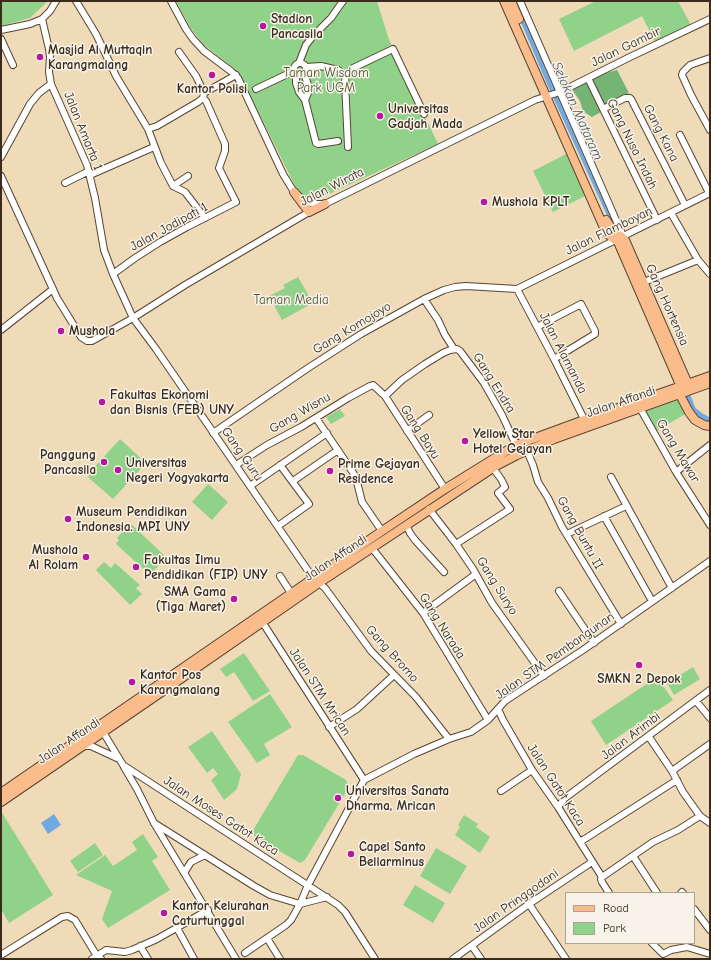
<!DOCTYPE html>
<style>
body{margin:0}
#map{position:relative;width:711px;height:960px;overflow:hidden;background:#f0dbb9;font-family:"Comic Neue",sans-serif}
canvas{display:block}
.frame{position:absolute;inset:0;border:2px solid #3b2a1e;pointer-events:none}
.legend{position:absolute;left:565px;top:892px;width:130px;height:52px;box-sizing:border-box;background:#f7f3e8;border:1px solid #aca397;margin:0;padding:5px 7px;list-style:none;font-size:12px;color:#3b2a1e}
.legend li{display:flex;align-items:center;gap:8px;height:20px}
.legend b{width:20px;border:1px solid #aca397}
</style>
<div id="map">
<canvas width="711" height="960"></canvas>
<div class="frame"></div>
<ul class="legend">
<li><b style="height:5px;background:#f9bc8a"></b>Road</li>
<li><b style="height:11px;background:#90d289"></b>Park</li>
</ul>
</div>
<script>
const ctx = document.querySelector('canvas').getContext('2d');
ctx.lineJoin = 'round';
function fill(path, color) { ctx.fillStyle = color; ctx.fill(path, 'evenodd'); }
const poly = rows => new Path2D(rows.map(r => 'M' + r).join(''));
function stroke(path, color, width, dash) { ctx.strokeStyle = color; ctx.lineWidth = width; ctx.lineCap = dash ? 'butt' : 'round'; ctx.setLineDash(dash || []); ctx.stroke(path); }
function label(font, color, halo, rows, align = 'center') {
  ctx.font = font + ' "Comic Neue",sans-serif'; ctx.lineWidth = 3; ctx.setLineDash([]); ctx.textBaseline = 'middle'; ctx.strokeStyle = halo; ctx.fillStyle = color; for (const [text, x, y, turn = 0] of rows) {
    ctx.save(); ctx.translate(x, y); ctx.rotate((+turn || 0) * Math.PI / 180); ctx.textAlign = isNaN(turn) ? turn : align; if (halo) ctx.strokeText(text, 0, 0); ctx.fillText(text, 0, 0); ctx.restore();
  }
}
fill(poly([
 [1,1,48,1,30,18,1,26],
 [176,1,377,1,388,37,438,144,327,195,308,200,298,192,251,97,236,70,203,44,190,27],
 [596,1,678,1,691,25,655,42,642,16,574,51,559,19],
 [566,154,585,196,553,212,533,171],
 [298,277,313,303,282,320,269,296,285,288,283,285],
 [684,397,689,412,654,432,644,412],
 [340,409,345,416,331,424,326,417],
 [120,439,146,463,113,499,90,479,88,476,89,473],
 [208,484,228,502,212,520,192,502],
 [130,523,166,557,150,575,116,544,119,540,117,538],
 [104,562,111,568,115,563,140,585,136,588,142,594,130,605,96,570],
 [244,653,270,691,253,701,234,672,226,677,220,669],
 [693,667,700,679,674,695,667,683],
 [657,677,673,700,606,745,591,721],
 [270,694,292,727,264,744,270,755,257,763,228,722],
 [212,731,241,774,237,789,224,800,211,780,218,774,213,768,207,773,188,747],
 [298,755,303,755,346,780,349,787,305,860,300,863,255,837,252,832],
 [1,811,53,895,9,923,1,909],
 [464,815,478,824,476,827,490,837,480,853,455,835,460,827,458,825],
 [143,834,158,857,152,861,170,890,108,928,102,919,112,891,76,875,105,855,113,866,137,850,132,842],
 [95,843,103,855,78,872,70,861],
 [436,848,467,866,450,894,420,876],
 [415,885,445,903,433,923,403,905]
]), '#90d289');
fill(poly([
 [617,70,629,93,604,107,590,77],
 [586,81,601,112,592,117,583,111,580,101,571,88]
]), '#74b475');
fill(poly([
 [54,814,61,825,48,834,41,823]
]), '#71a9e0');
stroke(poly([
 [520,12,552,88,616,228],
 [685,389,693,410,701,416,710,421]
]), '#71a9e0', 6);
const minor = poly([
 [76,1,96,34,116,76,148,129,161,163,173,186,185,192,205,218],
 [171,1,186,29,193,39,204,51,232,72,238,78,283,174,294,192,304,200,313,204,325,204,535,100,560,92,630,57,710,19],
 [520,1,623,236],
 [42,19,49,49,50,57,49,72,51,84,87,165,95,198,104,250,113,274,133,318,156,349,313,578,325,588,371,651,416,697,449,739],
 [1,30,30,24,42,19,50,11,56,1],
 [1,39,13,65],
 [179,52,196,76,204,93],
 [710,58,690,65,683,72,682,75,691,95,710,130],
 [299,63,306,45,313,36,331,18,343,1],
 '294 69a6 6 0 1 1 12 0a6 6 0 1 1-12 0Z',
 [306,67,321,66,338,70,346,76],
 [296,73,296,83,299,92,305,100,316,143,318,144,338,141],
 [304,73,308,85,308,93,305,100],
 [588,78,657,220],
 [256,89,294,71],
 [603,109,625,98,630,98,631,99,685,205],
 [148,129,157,126,198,102,203,98,204,93,236,75],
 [680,135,709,193],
 [348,147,345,81,346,76,353,68,393,49,424,114],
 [1,157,30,104,39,93,51,84],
 [90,175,154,147],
 [1,176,57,298,81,337,87,341,92,341,133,318,185,285,309,212],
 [65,183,89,171],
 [173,186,188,176],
 [671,213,698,260],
 [113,274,135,258,160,242,187,227,236,202,219,168,225,151,225,144,206,101,203,98],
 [644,282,698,260,710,274],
 [517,289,554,359,586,423],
 [424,299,438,320,445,335,454,349],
 [537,327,581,304,595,331,595,334,554,359],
 [1,330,53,289],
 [385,396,402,380,425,364,443,353,450,350,457,349,460,351,484,383,502,415,516,445],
 [640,408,676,472,710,525],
 [316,418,352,471,356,478,362,502,382,531],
 [407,431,429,415],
 [213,433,308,368,361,334,424,299,444,290,455,287,466,286,517,289,710,193],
 [527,451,533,465,538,482,548,498,562,527,621,624],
 [236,465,267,445,301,427,348,398,370,386,373,385,385,396,445,489],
 [676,472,710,445],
 [611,477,672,588],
 [293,481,338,450],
 [250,486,327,433],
 [429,509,456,544,473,569,492,603,544,676],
 [604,516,652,601],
 [406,525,410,533,415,540,444,572],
 [278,526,309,504,280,465],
 [567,534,626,506],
 [456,544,510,509,498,493,505,487,501,479,493,468],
 [372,548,423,613,488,720],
 [280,576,291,593],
 [559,591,594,643],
 [423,613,476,574],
 [261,620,364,780],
 [696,701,710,718],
 [498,709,503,720,532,770,558,807,602,877,601,879,602,882,609,893],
 [329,727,357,709,394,675],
 [103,732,123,765,338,905,345,912,375,959],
 [649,737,672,771,683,792,700,816],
 [83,746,91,746,117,758],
 [124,767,137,789,154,823,236,959],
 [672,771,710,744],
 [364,780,414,754,449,739,471,732,488,720,505,701,583,650,710,561],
 [501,791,532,770],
 [558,807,565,798,710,690],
 [154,823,254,886,270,895,300,904,308,885,364,780],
 [580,842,677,780],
 [633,856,657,893],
 [184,873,191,862,205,855],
 [602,877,653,842,678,830,700,816,710,823],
 [681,893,682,892,683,893],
 [529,904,566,959],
 [694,909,710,930],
 [177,928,194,959],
 [267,938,280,959],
 [652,943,663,954,671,950,687,947,710,954],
 [140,946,148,959],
 [472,946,481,959],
 [245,953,286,925,291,920,300,904,327,897],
 [1,955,62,917,68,916,75,920,97,956,101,959],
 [92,959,106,950,125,952,132,950,157,939,208,910],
 [453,959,529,904,592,862]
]);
const major = poly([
 [504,1,605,230,610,236,618,242,681,387],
 [511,1,519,19],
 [294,192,309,212,325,204],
 [606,220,613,231,622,237,625,240,688,384],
 [680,395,689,412,695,420,704,425,710,426],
 [1,793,382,531,445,489,516,445,584,420,710,376],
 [1,802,166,689,319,583,496,466,517,455,554,439,710,383]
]);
stroke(minor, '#564535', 8);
stroke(major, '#564535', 10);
stroke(minor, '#fff', 6);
stroke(major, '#f9bc8a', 8);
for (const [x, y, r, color] of [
 [263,26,4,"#b5179e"],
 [40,57,4,"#b5179e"],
 [212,75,4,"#b5179e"],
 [380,116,4,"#b5179e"],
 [484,202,4,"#b5179e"],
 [61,331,4,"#b5179e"],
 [102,402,4,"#b5179e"],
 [465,441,4,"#b5179e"],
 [104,462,4,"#b5179e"],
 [118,470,4,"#b5179e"],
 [330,471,4,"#b5179e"],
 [68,519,4,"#b5179e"],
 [86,557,4,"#b5179e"],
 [136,567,4,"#b5179e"],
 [234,599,4,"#b5179e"],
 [639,665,4,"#b5179e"],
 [132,682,4,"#b5179e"],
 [338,798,4,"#b5179e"],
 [351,854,4,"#b5179e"],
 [164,913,4,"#b5179e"]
]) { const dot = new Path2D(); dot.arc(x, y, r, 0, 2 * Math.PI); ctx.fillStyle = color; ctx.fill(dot); stroke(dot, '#f7f3e8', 1.5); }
label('bold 13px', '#3b2a1e', '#f7f3e8', [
 ["Stadion",271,19],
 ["Pancasila",271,34],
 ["Masjid Al Muttaqin",48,50],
 ["Karangmalang",48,65],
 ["Kantor Polisi",212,89,"center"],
 ["Universitas",388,109],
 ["Gadjah Mada",388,124],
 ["Mushola KPLT",492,202],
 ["Mushola",69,331],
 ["Fakultas Ekonomi",110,395],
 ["dan Bisnis (FEB) UNY",110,410],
 ["Yellow Star",473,434],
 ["Hotel Gejayan",473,449],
 ["Panggung",96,455,"right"],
 ["Pancasila",96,470,"right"],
 ["Universitas",126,463],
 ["Negeri Yogyakarta",126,478],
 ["Prime Gejayan",338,464],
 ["Residence",338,479],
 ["Museum Pendidikan",76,512],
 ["Indonesia. MPI UNY",76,527],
 ["Mushola",78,550,"right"],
 ["Al Rolam",78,565,"right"],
 ["Fakultas Ilmu",144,560],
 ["Pendidikan (FIP) UNY",144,575],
 ["SMA Gama",226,592,"right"],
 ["(Tiga Maret)",226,607,"right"],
 ["Kantor Pos",140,675],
 ["Karangmalang",140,690],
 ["SMKN 2 Depok",639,679,"center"],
 ["Universitas Sanata",346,791],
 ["Dharma, Mrican",346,806],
 ["Capel Santo",359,847],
 ["Bellarminus",359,862],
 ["Kantor Kelurahan",172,906],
 ["Caturtunggal",172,921]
], 'left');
label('13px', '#3b2a1e', '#f7f3e8', [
 ["Jalan Gambir",626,47,-26],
 ["Jalan Amarta 1",83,131,68],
 ["Gang Kana",661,133,63],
 ["Gang Nusa Indah",632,144,64],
 ["Jalan Wirata",332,187,-27],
 ["Jalan Jodipati 1",169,227,-29],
 ["Jalan Flamboyan",609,231,-26],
 ["Gang Hortensia",667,305,66],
 ["Gang Komojoyo",352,328,-31],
 ["Jalan Alamanda",563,353,63],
 ["Gang Endra",494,383,58],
 ["Jalan Affandi",621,402,-19],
 ["Gang Wisnu",300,413,-30],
 ["Gang Bayu",420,432,57],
 ["Gang Mawar",678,451,59],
 ["Gang Guru",242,454,55],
 ["Gang Buntu II",580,533,61],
 ["Jalan Affandi",336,558,-34],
 ["Gang Suryo",497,586,58],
 ["Gang Narada",442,626,58],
 ["Gang Bromo",392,654,48],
 ["Jalan STM Pembangunan",555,656,-35],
 ["Jalan STM Mrican",320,692,57],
 ["Jalan Arimbi",631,736,-37],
 ["Jalan Affandi",69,741,-34],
 ["Jalan Gatot Kaca",556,785,57],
 ["Jalan Moses Gatot Kaca",221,816,33],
 ["Jalan Pringgodani",516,901,-35]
]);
label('13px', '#505439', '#f7f3e8', [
 ["Taman Wisdom",326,73],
 ["Park UGM",326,88],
 ["Taman Media",291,300]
]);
label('italic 14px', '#4e5662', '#f7f3e8', [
 ["Selokan Mataram",577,111,66]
]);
</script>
